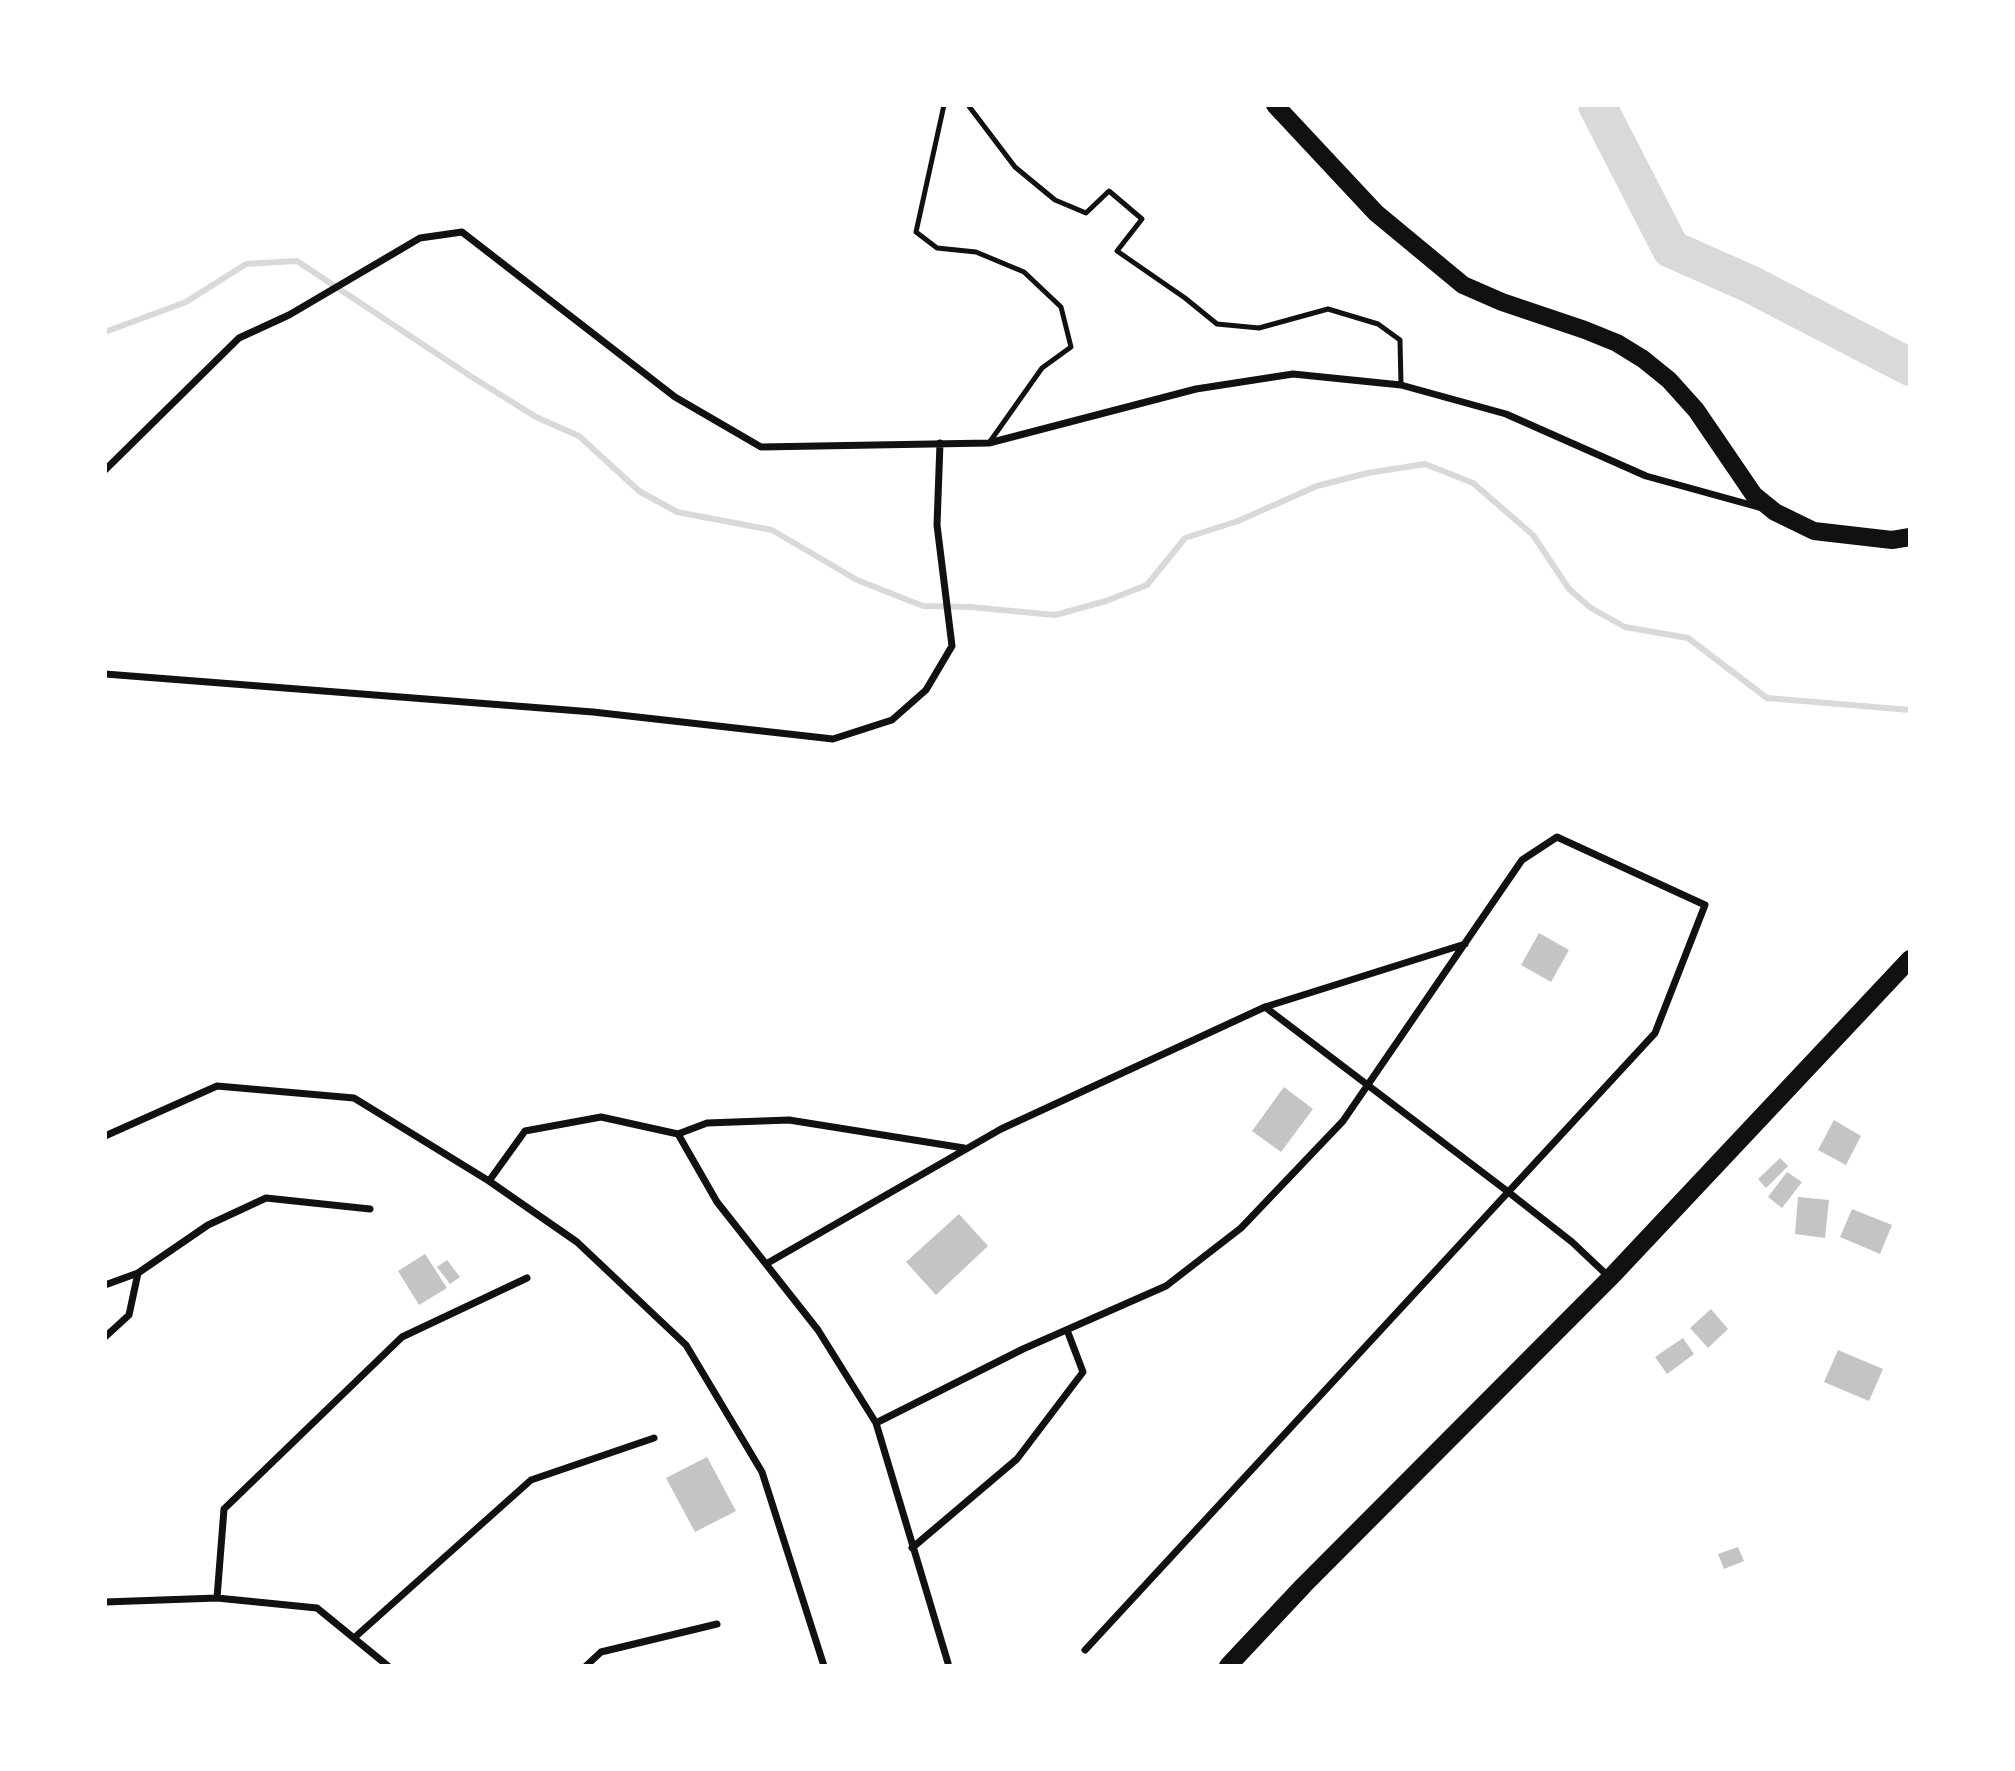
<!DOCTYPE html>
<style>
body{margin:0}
#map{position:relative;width:2015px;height:1771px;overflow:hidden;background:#fff;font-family:Overpass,sans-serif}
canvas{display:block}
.frame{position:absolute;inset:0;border:107px solid #fff;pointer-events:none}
</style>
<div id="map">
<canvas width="2015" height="1771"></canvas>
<div class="frame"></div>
</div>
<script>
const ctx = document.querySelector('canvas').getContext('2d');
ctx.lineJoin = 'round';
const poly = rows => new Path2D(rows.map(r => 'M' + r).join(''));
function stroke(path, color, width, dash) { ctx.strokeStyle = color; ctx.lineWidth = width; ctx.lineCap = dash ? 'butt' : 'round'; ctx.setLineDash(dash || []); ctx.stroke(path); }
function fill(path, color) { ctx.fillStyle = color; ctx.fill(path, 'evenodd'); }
stroke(poly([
 [105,332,186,302,246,264,297,261,472,377,536,417,579,436,639,491,677,512,772,530,857,580,923,606,970,607,1055,615,1106,601,1147,585,1185,538,1238,521,1317,486,1368,473,1425,464,1473,483,1533,535,1569,589,1591,608,1625,627,1688,638,1767,698,1910,710]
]), '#d9d9d9', 6);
stroke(poly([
 [1597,105,1671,249,1750,284,1910,367]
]), '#d9d9d9', 38);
fill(poly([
 [1539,933,1569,950,1551,982,1521,965],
 [1284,1087,1313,1109,1281,1152,1252,1131],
 [1834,1120,1861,1136,1846,1165,1818,1150],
 [1780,1158,1788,1166,1766,1188,1758,1179],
 [1787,1172,1802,1182,1782,1208,1768,1197],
 [1798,1197,1829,1200,1825,1238,1795,1234],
 [1852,1209,1892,1225,1880,1254,1840,1237],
 [959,1214,988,1246,936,1295,906,1262],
 [425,1254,447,1288,419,1305,398,1271],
 [447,1260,460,1277,450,1284,437,1267],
 [1711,1309,1728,1329,1708,1348,1690,1328],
 [1683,1338,1694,1354,1667,1374,1655,1357],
 [1838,1350,1883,1369,1869,1401,1824,1382],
 [707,1457,736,1511,695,1532,666,1478],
 [1738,1547,1744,1561,1724,1569,1718,1554]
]), '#c4c4c4');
stroke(poly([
 [944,105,916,232,937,248,976,252,1024,272,1061,307,1071,347,1042,368,989,443],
 [968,105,1015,167,1055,200,1086,213,1109,191,1142,219,1117,251,1185,298,1217,324,1259,328,1328,309,1378,324,1400,340,1401,385]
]), '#111', 5);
stroke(poly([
 [105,470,239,338,289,315,420,238,462,232,675,397,761,447,989,443,1196,389,1293,374,1401,385,1506,414,1646,476,1762,508],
 [105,674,593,712,833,739,892,720,926,690,952,646,937,525,940,443],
 [1265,1007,1507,1191,1572,1242,1608,1276],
 [678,1134,707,1123,789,1120,964,1148],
 [105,1136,217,1086,354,1098,489,1181,577,1242,686,1345,762,1472,824,1666],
 [489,1181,525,1131,601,1117,678,1134,717,1202,818,1330,876,1423,948,1663],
 [766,1264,1001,1129,1265,1007,1465,944],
 [138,1273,208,1225,266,1198,370,1209],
 [105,1285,138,1273,129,1315,105,1337],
 [876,1423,1023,1349,1166,1286,1241,1228,1343,1121,1522,860,1557,837,1705,905,1655,1033,1085,1650],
 [912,1548,1017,1459,1083,1372,1067,1330],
 [217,1598,224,1509,402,1337,527,1278],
 [105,1602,217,1598,317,1608,388,1666],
 [354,1638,531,1480,654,1438],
 [586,1666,601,1652,717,1624]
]), '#111', 7);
stroke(poly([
 [1275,105,1376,213,1463,285,1502,302,1585,330,1617,343,1643,359,1669,380,1696,410,1754,495,1775,512,1814,531,1892,540,1910,537],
 [1228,1666,1304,1585,1610,1278,1910,959]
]), '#111', 18);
</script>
